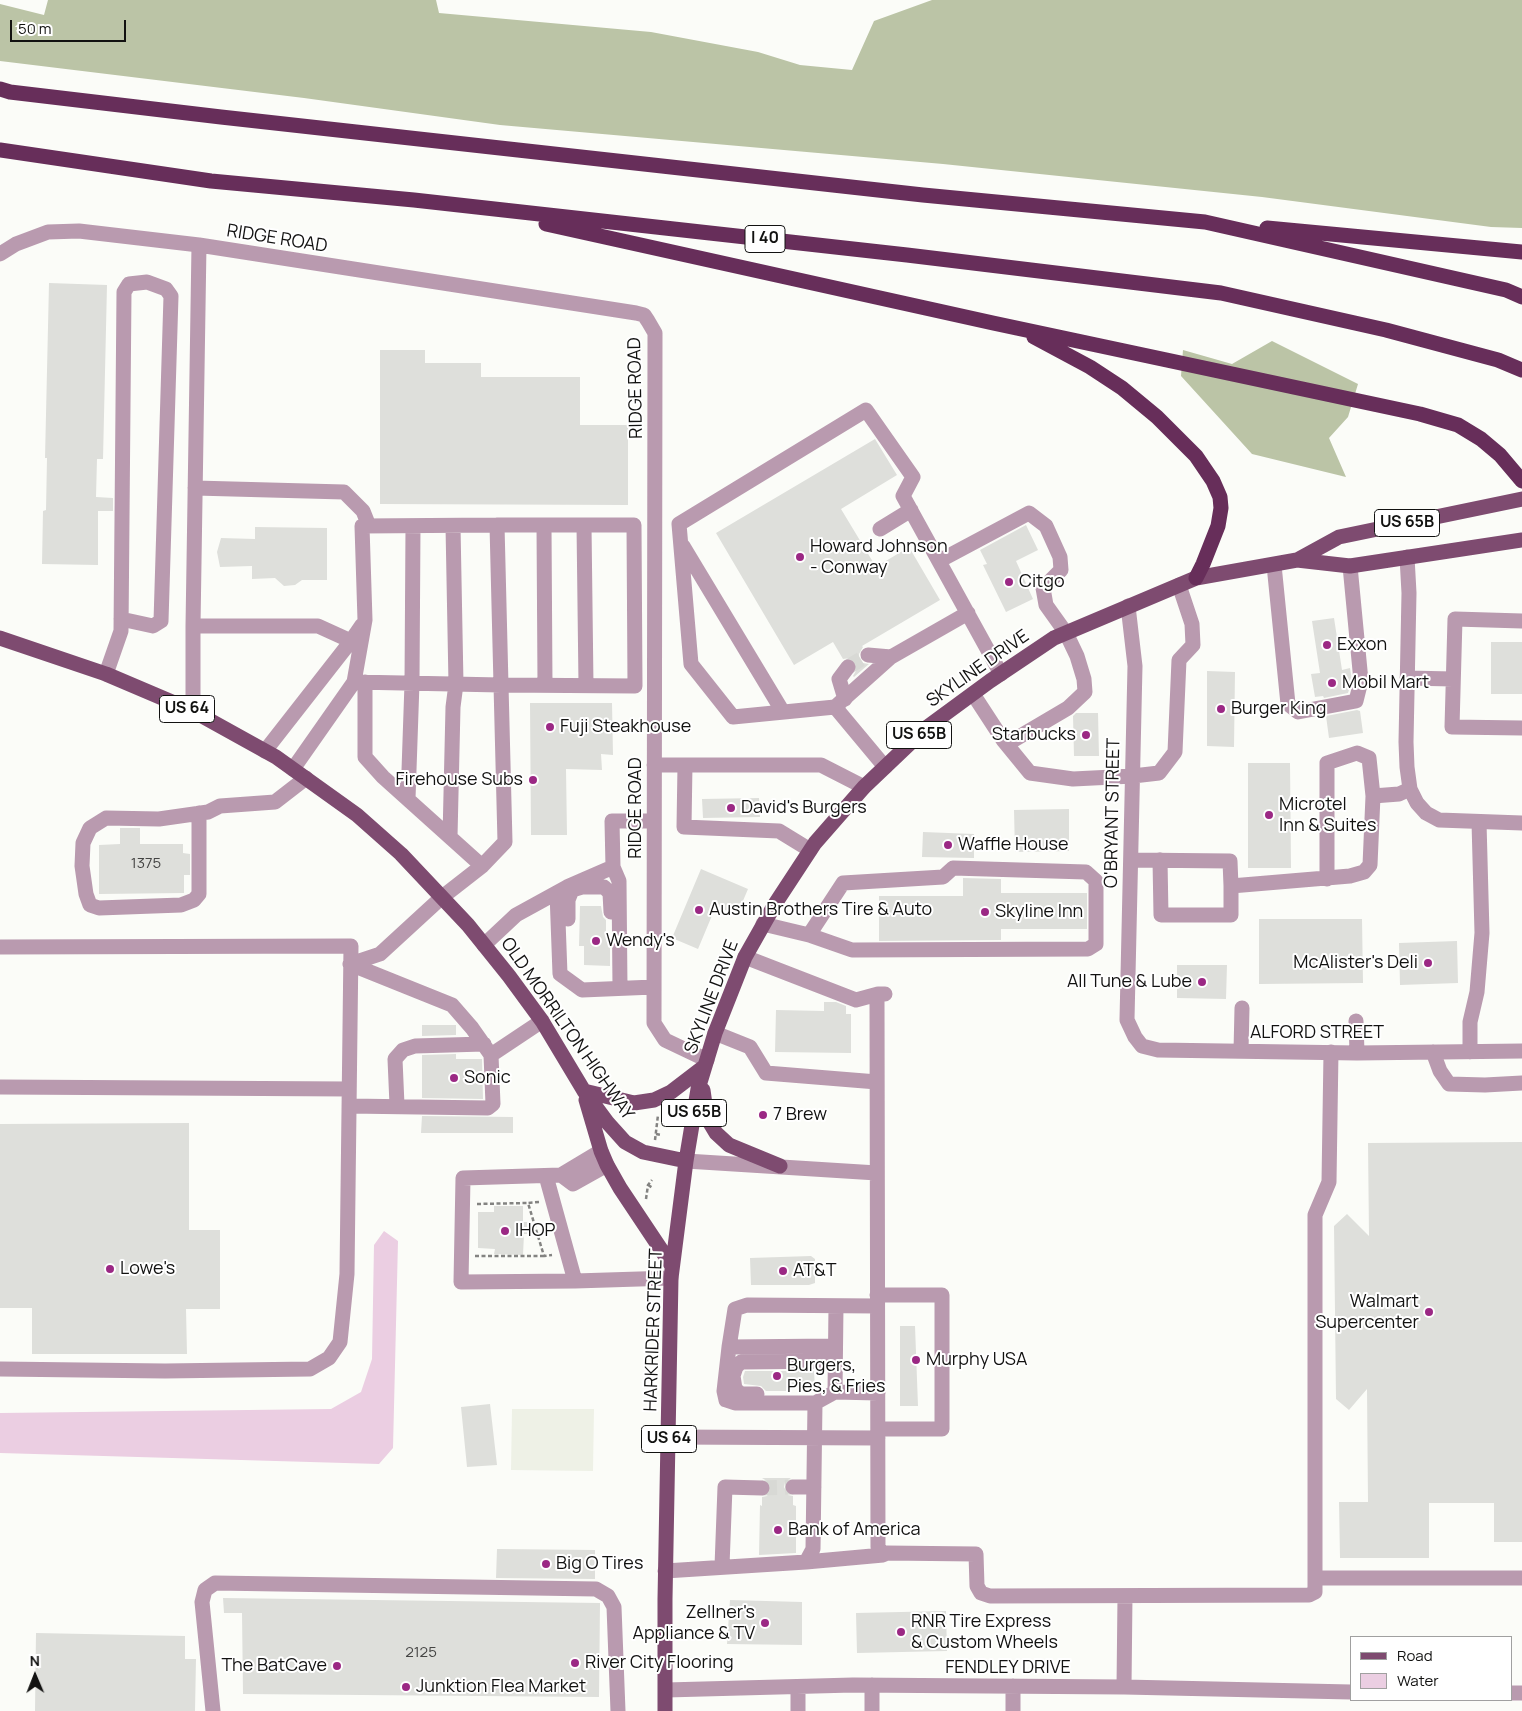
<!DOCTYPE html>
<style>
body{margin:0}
#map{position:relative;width:1522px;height:1711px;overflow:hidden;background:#fbfcf8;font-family:Manrope,sans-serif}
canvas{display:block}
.legend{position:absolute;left:1350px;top:1636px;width:162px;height:65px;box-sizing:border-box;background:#fff;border:1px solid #a0a0a0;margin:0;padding:6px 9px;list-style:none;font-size:15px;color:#121211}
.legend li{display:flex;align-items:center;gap:10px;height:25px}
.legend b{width:25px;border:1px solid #a0a0a0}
.north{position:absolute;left:10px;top:1651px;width:50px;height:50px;-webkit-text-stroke:4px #fff;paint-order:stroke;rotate:359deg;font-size:14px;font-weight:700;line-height:20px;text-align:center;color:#121211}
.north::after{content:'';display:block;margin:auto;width:18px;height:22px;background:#121211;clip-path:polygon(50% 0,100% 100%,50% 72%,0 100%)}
.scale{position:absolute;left:10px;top:20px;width:116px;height:22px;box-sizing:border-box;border:2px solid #121211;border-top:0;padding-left:6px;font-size:15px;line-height:18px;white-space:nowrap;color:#121211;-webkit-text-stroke:4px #fff;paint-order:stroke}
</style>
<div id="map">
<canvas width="1522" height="1711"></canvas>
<ul class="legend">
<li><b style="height:6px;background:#7e4b70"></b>Road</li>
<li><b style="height:14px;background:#ebcee2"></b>Water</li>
</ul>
<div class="north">N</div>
<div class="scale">50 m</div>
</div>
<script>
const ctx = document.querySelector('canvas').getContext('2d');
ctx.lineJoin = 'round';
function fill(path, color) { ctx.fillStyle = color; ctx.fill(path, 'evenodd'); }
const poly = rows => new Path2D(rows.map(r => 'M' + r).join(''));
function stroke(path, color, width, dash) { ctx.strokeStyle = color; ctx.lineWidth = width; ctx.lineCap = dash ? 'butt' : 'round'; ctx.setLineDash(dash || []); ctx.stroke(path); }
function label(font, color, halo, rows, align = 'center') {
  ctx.font = font + ' Manrope,sans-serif'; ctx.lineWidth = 4; ctx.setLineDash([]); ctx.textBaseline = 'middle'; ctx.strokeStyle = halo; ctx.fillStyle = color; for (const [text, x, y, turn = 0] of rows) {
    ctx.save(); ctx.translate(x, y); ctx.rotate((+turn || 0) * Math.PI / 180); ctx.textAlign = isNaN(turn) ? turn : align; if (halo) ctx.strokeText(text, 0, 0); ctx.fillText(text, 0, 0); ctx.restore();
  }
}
fill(poly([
 [512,1409,594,1409,593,1471,511,1470]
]), '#eef1e6');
fill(poly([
 [48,0,436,0,439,13,651,32,758,52,800,65,852,70,874,21,932,0,1522,0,1522,228,1491,227,1262,197,943,164,500,125,304,98,0,61,0,4,44,15],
 [1272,341,1358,384,1348,417,1329,438,1346,477,1252,454,1181,376,1183,350,1232,364]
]), '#bbc4a6');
fill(poly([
 [384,1231,398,1241,393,1448,379,1464,0,1453,0,1413,331,1409,361,1392,372,1359,374,1245]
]), '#ebcee2');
fill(poly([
 [49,283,107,285,103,459,97,459,96,497,113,498,113,511,98,511,98,565,42,564,43,511,46,510,47,458,45,458],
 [380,350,425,350,425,363,481,363,481,377,580,377,580,425,628,425,628,505,380,504],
 [875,439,897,475,841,509,876,567,909,547,940,600,862,646,863,647,859,654,859,658,863,663,869,664,854,677,853,676,857,669,856,663,850,658,843,659,833,642,794,665,716,533],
 [1026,525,1038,550,1016,561,1033,599,1006,612,983,565,987,564,980,550],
 [255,527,327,528,327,580,302,580,295,585,284,586,275,578,252,579,252,566,220,567,217,552,221,538,255,539],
 [1334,618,1342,670,1350,668,1352,680,1348,693,1324,698,1323,696,1315,697,1311,674,1320,673,1312,621],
 [1491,642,1522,642,1522,694,1491,694],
 [1207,671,1235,672,1234,747,1207,746],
 [530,703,612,703,613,755,601,754,602,770,566,769,567,835,531,835],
 [1357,710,1360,711,1363,733,1329,738,1326,716],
 [1076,713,1098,713,1099,756,1074,756,1073,716],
 [1248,763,1290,763,1291,868,1248,868],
 [759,798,760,817,703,818,702,799],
 [1069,809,1069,851,1015,852,1014,810],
 [120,828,140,828,140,844,183,844,183,853,190,854,190,875,184,875,184,893,99,894,99,845,120,844],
 [923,832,974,834,974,858,922,857],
 [701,869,748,889,737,915,716,906,698,949,672,938],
 [963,878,1001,879,1001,893,1087,893,1087,929,1001,929,1001,940,879,941,879,896,963,896],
 [580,906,601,906,603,917,606,920,606,936,610,936,610,966,584,965,584,946,579,946],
 [1259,919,1362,919,1363,983,1259,984],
 [1457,941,1458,983,1400,985,1399,943],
 [1177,965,1227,965,1226,999,1177,998],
 [824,1002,836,1002,846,1006,846,1014,851,1014,851,1053,775,1052,776,1010,824,1011],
 [422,1025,456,1025,456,1035,422,1036],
 [456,1054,456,1059,482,1059,483,1099,422,1098,422,1055],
 [422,1116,513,1117,513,1133,421,1133],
 [189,1123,189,1230,220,1230,220,1309,186,1309,187,1354,32,1354,32,1308,0,1308,0,1124],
 [1522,1142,1522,1542,1494,1542,1494,1503,1429,1503,1429,1558,1340,1558,1339,1502,1368,1502,1367,1389,1349,1410,1336,1399,1334,1226,1347,1214,1369,1236,1368,1143],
 [494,1206,523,1206,523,1222,532,1222,533,1234,524,1234,523,1255,494,1254,495,1249,478,1248,478,1212,494,1212],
 [811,1256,815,1259,815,1283,809,1285,751,1285,750,1258],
 [900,1326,915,1326,918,1406,900,1406],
 [745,1371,814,1371,815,1388,787,1387,786,1391,766,1391,761,1386,744,1384,743,1377],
 [490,1404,497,1465,467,1467,461,1407],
 [762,1478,791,1478,785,1482,784,1487,788,1495,793,1496,793,1505,796,1506,796,1553,759,1555,760,1505,762,1506,762,1497,767,1496,771,1489,770,1483],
 [497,1549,595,1550,595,1579,496,1578],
 [223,1598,600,1603,599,1697,243,1694,242,1613,224,1613],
 [730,1600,802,1602,802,1645,727,1644],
 [946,1611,947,1651,857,1653,856,1613],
 [36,1633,185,1636,185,1659,196,1659,195,1711,35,1711]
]), '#dedfdb');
stroke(poly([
 [848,667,868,655],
 [762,1488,793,1487]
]), '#d8d9d5', 15, [15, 8]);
stroke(poly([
 [656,1134,661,1135],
 [655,1140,658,1115],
 [648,1185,653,1188],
 [646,1199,648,1185,652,1180],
 [539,1202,528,1203,544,1256,552,1255],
 [477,1204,528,1203],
 [475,1256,544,1256]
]), '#838381', 2.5, [4, 2.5]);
stroke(poly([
 [0,254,16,244,48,232,79,231,199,245,636,313,644,315,648,321,655,333,654,1023,665,1040,707,1060],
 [195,488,344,492,363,511,369,526],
 [544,525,545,685],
 [584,525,586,685],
 [880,529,911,510],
 [683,546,783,712],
 [1407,557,1409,593,1406,742,1407,767,1410,789,1417,803,1426,813,1439,820,1522,823],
 [939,561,1029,513,1046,526,1060,557,1061,570,1043,588,1046,605,1066,633,1077,656,1084,679,1085,692,1068,708,1007,744],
 [1274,565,1288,704,1298,712,1356,701,1361,681,1350,566],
 [1128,606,1135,666,1127,1020,1135,1037,1142,1046,1158,1050,1357,1053,1522,1051],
 [1522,621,1455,619,1452,727,1522,728],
 [193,626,318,626,351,641],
 [868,655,891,657],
 [106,674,121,631,124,292,129,284,147,282,166,289,171,296,161,621,153,626,121,619],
 [1407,678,1453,679],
 [365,682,365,757,383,777,482,866],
 [973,694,1003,740,1030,773,1073,779,1133,776,1159,773,1175,752,1179,660,1193,645,1192,624,1179,585],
 [845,699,839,679,848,667],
 [835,707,891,657,968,613],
 [193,711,193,626,199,245],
 [265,751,351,641,362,625],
 [654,765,821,765,864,787],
 [685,765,684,827,779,831,810,850],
 [885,767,835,707,733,717,691,664,679,524,866,410,913,477,903,496,1001,674],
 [293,769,354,682,365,620,362,526,497,525,634,525,635,686,501,685,497,525],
 [408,799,412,683,413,526],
 [199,813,199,894,194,900,181,905,99,908,90,905,86,894,82,866,83,843,90,828,106,818,159,819,208,812,220,806,275,802,306,778],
 [450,837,453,707,456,684,453,526],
 [1131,860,1230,861,1231,886,1350,876,1364,872,1370,865,1373,796,1399,794,1410,789],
 [1160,860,1161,915,1231,915,1231,886],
 [1327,879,1327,763,1357,753,1369,758,1373,796],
 [557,893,560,974,582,990,654,987],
 [568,919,568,900,572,890,582,887,604,887,610,893,611,912],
 [763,924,809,935,852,950,1088,949,1096,944,1096,881,1086,872,953,868,943,877,843,883,809,935],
 [484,945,516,915,567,887,613,867],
 [0,947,351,946,347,1274,340,1342,329,1358,310,1369,165,1371,0,1369],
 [745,957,856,1000,878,994],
 [350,964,380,954,441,898,482,866,505,842,501,685,354,682],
 [350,964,452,1005,472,1028,491,1055,542,1021],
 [620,988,619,881,613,867,612,821,654,821],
 [885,994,878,994,877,996,878,1547,883,1555,886,1553,976,1554,977,1586,981,1593,990,1596,1309,1595,1315,1592,1315,1215,1329,1182,1331,1052],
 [1356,1021,1357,1053],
 [715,1033,750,1047,766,1073,877,1082],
 [1241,1051,1242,1008],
 [1433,1052,1440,1071,1449,1084,1485,1085,1522,1083],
 [1470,1052,1470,1022,1477,992,1482,933,1479,822],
 [0,1087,349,1089],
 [397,1105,395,1059,403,1050,415,1046,484,1044],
 [349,1106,488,1108,493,1104,491,1055],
 [601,1151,561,1175,463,1178,461,1282,575,1281,671,1278],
 [686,1161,877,1173],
 [561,1175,573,1184,607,1165],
 [546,1176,575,1281],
 [877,1295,942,1295,942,1429,878,1429],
 [877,1306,747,1305,735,1309,729,1347,724,1391,726,1400,735,1403,815,1403,835,1392,878,1393],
 [729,1347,835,1346],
 [835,1392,836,1306],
 [757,1394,741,1394,735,1389,733,1376,736,1367,741,1362,835,1361],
 [669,1437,878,1438],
 [793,1487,814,1487],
 [806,1562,883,1555],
 [722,1566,725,1487,762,1488],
 [665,1571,806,1562,813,1549,815,1403],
 [1316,1578,1522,1578],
 [1013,1686,1013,1711],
 [1124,1687,1125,1596],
 [666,1690,853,1685,1124,1687,1351,1692],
 [1511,1693,1522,1693],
 [213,1711,202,1602,205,1590,215,1583,596,1589,608,1596,614,1607,618,1711],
 [798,1711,798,1687],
 [872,1711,872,1685]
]), '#b99aaf', 15);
stroke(poly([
 [1297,560,1339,537,1522,499],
 [0,638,106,674,193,711,276,757,357,815,401,854,468,925,509,976,542,1021,584,1091,607,1122,625,1142,643,1152,686,1161],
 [703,1090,707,1118,716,1133,729,1145,780,1166],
 [584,1091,634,1103,654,1100,671,1092,705,1066],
 [586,1100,601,1151,607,1165,620,1188,672,1266],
 [665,1711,665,1599,671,1278,686,1161,698,1089,715,1033,745,957,775,904,815,843,864,787,926,728,990,681,1054,638,1196,578,1297,560,1350,566,1522,540]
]), '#7e4b70', 15);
stroke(poly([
 [0,89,10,92,221,117,923,195,1205,222,1506,290,1522,297],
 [0,150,211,181,414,200,907,255,1221,293,1386,330,1498,360,1522,370],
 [546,224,993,323,1420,414,1458,425,1481,439,1500,455,1522,481],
 [1267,228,1522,252],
 [1034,337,1090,367,1122,388,1157,417,1196,456,1213,481,1220,497,1221,508,1218,526,1203,564,1196,578]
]), '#672e5a', 15);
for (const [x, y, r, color] of [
 [800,557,5,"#9b2884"],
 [1009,582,5,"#9b2884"],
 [1327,645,5,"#9b2884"],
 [1332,683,5,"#9b2884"],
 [1221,709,5,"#9b2884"],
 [550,727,5,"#9b2884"],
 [1086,735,5,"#9b2884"],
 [533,780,5,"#9b2884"],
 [731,808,5,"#9b2884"],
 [1269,815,5,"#9b2884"],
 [948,845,5,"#9b2884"],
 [699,910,5,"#9b2884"],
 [985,912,5,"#9b2884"],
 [596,941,5,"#9b2884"],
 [1428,963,5,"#9b2884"],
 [1202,982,5,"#9b2884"],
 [454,1078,5,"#9b2884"],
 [763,1115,5,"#9b2884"],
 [505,1231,5,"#9b2884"],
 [110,1269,5,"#9b2884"],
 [783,1271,5,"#9b2884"],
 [1429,1312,5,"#9b2884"],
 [916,1360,5,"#9b2884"],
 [777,1376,5,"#9b2884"],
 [778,1530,5,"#9b2884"],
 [546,1564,5,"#9b2884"],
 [765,1623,5,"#9b2884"],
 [901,1632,5,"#9b2884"],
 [575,1663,5,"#9b2884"],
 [337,1666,5,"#9b2884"],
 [406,1687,5,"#9b2884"]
]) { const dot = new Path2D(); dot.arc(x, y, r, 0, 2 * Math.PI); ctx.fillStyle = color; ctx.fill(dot); stroke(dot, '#fff', 2); }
label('15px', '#454544', null, [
 ["1375",146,864],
 ["2125",421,1653]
]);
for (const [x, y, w] of [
 [765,239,40],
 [1407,523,65],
 [187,709,55],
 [919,735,65],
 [694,1113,65],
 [669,1439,55]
]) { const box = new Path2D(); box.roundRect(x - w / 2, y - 13.5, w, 27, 4); ctx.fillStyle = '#fff'; ctx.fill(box); stroke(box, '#121211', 1); }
label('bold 16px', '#121211', null, [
 ["I 40",765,239],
 ["US 65B",1407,523],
 ["US 64",187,709],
 ["US 65B",919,735],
 ["US 65B",694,1113],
 ["US 64",669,1439]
]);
label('18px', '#121211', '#fff', [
 ["RIDGE ROAD",277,239,9],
 ["RIDGE ROAD",636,388,-91],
 ["SKYLINE DRIVE",978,669,-35],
 ["RIDGE ROAD",636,808,-90],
 ["O'BRYANT STREET",1113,813,-89],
 ["SKYLINE DRIVE",712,997,-69],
 ["OLD MORRILTON HIGHWAY",567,1029,55],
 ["ALFORD STREET",1317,1033],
 ["HARKRIDER STREET",654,1330,-88],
 ["FENDLEY DRIVE",1008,1668]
]);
label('18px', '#121211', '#fff', [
 ["Howard Johnson",810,547],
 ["- Conway",810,568],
 ["Citgo",1019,582],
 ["Exxon",1337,645],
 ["Mobil Mart",1342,683],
 ["Burger King",1231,709],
 ["Fuji Steakhouse",560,727],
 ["Starbucks",1076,735,"right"],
 ["Firehouse Subs",523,780,"right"],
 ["Microtel",1279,805],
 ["Inn & Suites",1279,826],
 ["David's Burgers",741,808],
 ["Waffle House",958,845],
 ["Austin Brothers Tire & Auto",709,910],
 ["Skyline Inn",995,912],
 ["Wendy's",606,941],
 ["McAlister's Deli",1418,963,"right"],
 ["All Tune & Lube",1192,982,"right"],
 ["Sonic",464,1078],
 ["7 Brew",773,1115],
 ["IHOP",515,1231],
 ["Lowe's",120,1269],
 ["AT&T",793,1271],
 ["Walmart",1419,1302,"right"],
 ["Supercenter",1419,1323,"right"],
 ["Murphy USA",926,1360],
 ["Burgers,",787,1366],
 ["Pies, & Fries",787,1387],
 ["Bank of America",788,1530],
 ["Big O Tires",556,1564],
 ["Zellner's",755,1613,"right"],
 ["Appliance & TV",755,1634,"right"],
 ["RNR Tire Express",911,1622],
 ["& Custom Wheels",911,1643],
 ["River City Flooring",585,1663],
 ["The BatCave",327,1666,"right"],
 ["Junktion Flea Market",416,1687]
], 'left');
</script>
